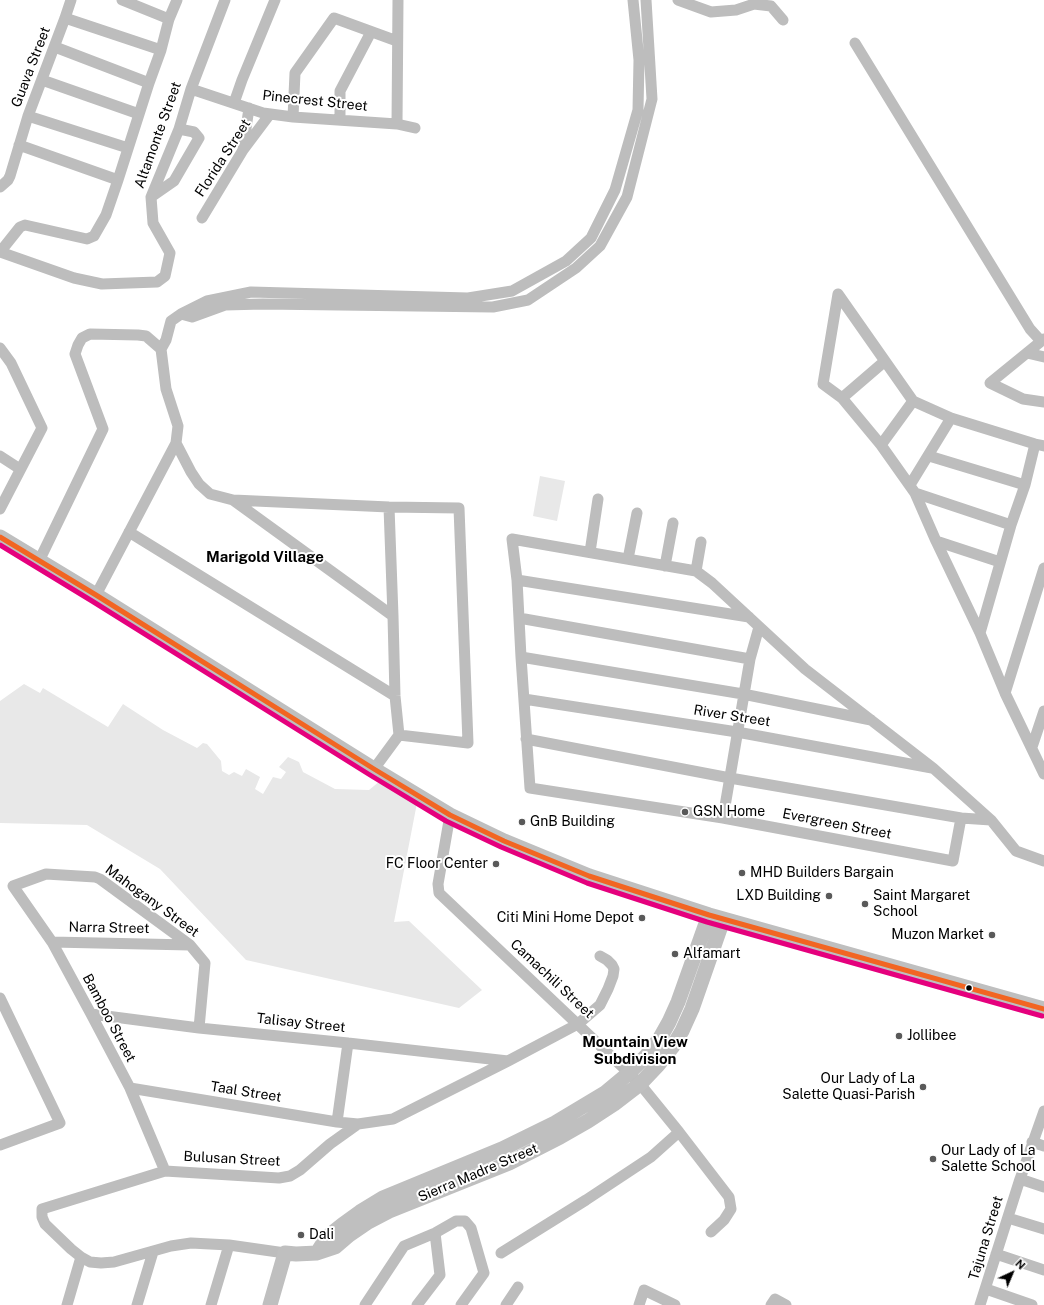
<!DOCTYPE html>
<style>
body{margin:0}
#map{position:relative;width:1044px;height:1305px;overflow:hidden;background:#fff;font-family:"Public Sans",sans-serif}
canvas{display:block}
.north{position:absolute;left:992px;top:1253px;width:40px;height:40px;-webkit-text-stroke:3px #fff;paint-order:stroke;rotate:44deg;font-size:11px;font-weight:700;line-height:16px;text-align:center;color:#000}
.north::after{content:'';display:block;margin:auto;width:14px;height:18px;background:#000;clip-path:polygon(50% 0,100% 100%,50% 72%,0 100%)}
</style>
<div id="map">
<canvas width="1044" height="1305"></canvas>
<div class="north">N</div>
</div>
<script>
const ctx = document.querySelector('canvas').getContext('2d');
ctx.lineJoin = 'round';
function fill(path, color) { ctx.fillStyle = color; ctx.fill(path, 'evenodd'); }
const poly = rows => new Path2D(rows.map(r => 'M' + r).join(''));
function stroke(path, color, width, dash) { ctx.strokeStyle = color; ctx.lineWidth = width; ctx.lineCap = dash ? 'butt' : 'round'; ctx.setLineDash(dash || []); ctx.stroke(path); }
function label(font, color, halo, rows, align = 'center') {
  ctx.font = font + ' "Public Sans",sans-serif'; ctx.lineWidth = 4; ctx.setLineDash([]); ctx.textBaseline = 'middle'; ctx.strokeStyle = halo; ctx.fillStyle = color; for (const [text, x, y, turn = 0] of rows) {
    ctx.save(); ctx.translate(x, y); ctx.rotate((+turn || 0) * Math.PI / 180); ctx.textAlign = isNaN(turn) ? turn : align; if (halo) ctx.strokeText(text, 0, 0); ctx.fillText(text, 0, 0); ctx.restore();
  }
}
fill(poly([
 [540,476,565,481,557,521,533,516],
 [24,684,40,693,43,688,108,727,123,704,163,730,197,748,203,743,207,744,221,761,222,771,229,775,234,772,242,776,246,769,260,777,255,789,263,794,273,777,281,779,286,772,279,767,288,757,299,762,303,772,335,789,369,790,380,781,417,803,394,922,409,921,482,990,459,1008,246,960,160,869,87,825,0,823,0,701]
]), '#e8e8e8');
stroke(poly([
 [122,0,169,19],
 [678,0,711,12,736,10,754,4,771,6,783,20],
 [65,18,161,50],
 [855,43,1030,329,1041,341],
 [55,47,149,83],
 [42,80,139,114],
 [191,89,263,113,293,117,397,124,415,128],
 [234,103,242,80,275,0],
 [28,116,128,148],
 [293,117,295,73,334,18,397,41],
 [340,120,340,91,371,32],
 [397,124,398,0],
 [19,145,118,180],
 [243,149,249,108],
 [0,187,8,180,10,176,28,116,65,18,71,0],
 [151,197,174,181,199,138,194,132,179,129],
 [202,218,243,150,270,114],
 [0,252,74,278,102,284,157,282,165,276,170,253,153,223,151,197,179,129,191,89,225,0],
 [0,252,20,227,25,225,87,239,94,236,106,215,118,180,149,83,161,50,169,19,177,0],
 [838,294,823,384,842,398,881,445,915,493,936,541,980,633,1005,693,1044,774],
 [838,294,913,401,951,418,1035,444,1044,446],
 [181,314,207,301,251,292,468,298,512,291,566,261,591,238,615,190,638,110,639,60,633,0],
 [1044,339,990,383,1023,399,1044,402],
 [0,348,11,363,42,428,0,509],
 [1027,353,1044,357],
 [842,398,885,361],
 [176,443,191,472,199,484,210,494,233,500,389,507,459,508,468,743,399,735],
 [881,445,913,401],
 [0,456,20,469],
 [929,456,1025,485],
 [910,485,951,418],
 [915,493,1011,525],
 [233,500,393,616],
 [129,532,395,696],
 [936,541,1000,562],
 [590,552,598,499],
 [628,559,637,513],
 [39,561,103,429,75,354,78,345,82,338,90,334,138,335,146,336,161,349],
 [665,566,673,523],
 [696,571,701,542],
 [517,580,749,617],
 [96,595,176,443,178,426,166,389,161,349,166,340,171,321,181,314,192,317,225,305,263,304,493,307,528,300,576,268,600,246,627,197,652,99,646,0],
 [519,618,750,659],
 [980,633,1011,525,1025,485,1035,444],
 [521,657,743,694,871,720],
 [1005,693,1044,568],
 [524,699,737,732,932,768],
 [526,739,730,778,961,818,991,820],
 [1032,747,1044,711],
 [374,769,399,735,395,696,393,616,389,507],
 [450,815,438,884,439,893,629,1073,640,1084,679,1132,651,1157,586,1200,501,1253],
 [723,818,750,659,759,627],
 [961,818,953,861,723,818,530,788,521,657,517,580,512,539,696,571,712,583,805,669,933,768,991,820,1016,851,1044,861],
 [52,942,190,945],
 [0,998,60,1123,0,1145],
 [91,1014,199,1028,348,1043,508,1061],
 [130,1088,337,1122,358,1124],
 [337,1122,348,1043],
 [679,1132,729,1197,731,1209,724,1220,711,1232],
 [1032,1142,1044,1146],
 [165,1171,130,1088,91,1014,52,942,13,886,46,874,95,877,100,879,190,945,205,963,199,1028],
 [1020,1179,1044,1187],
 [1008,1218,1044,1229],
 [285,1253,229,1245,191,1243,171,1246,114,1262,101,1263,90,1262,81,1257,71,1249,45,1224,42,1217,42,1209,165,1171,279,1178,290,1176,300,1170,330,1144,358,1124,393,1119,508,1061,578,1024,600,1005,608,989,613,976,614,969,612,965,607,960,600,956],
 [996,1254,1044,1270],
 [986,1289,1032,1305],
 [67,1305,81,1257],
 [137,1305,153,1252],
 [211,1305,229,1245],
 [365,1305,404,1246,435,1233,456,1221,465,1221,471,1228,484,1273,461,1305],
 [417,1305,440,1275,435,1233],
 [506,1305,518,1287],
 [639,1305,644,1290,675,1305],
 [771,1305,775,1299,786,1305],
 [980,1305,1020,1179,1044,1111]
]), '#bdbdbd', 11);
stroke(poly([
 [0,537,96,595,374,769,450,815,504,841,589,876,709,915,1044,1009],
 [317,1253,327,1237,342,1225,360,1212,383,1198,502,1149,555,1123,605,1093,629,1073,646,1056,660,1038,669,1022,678,1002,709,915],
 [270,1305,285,1253,296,1254,317,1253,335,1247,349,1235,368,1222,389,1211,509,1163,560,1137,588,1121,614,1104,640,1084,658,1065,673,1046,682,1031,692,1009,723,920]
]), '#bfbfbf', 15);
stroke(poly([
 [0,537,96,595,374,769,450,815,504,841,589,876,709,915,1044,1009]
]), '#f26522', 5);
stroke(poly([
 [0,545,92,601,370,775,446,821,501,847,587,883,707,922,1042,1016]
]), '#e5007d', 5);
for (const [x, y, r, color] of [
 [685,812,4,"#595959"],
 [522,822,4,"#595959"],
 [496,864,4,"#595959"],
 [742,873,4,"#595959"],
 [829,896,4,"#595959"],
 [865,904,4,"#595959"],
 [642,918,4,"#595959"],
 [992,935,4,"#595959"],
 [675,954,4,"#595959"],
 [969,988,3.5,"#000"],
 [899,1036,4,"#595959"],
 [923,1087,4,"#595959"],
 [933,1159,4,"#595959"],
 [301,1235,4,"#595959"]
]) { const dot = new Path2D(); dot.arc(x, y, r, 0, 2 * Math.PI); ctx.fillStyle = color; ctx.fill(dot); stroke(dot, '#fff', 1.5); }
label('14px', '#000', '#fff', [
 ["Guava Street",31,67,-69],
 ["Pinecrest Street",315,101,6],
 ["Altamonte Street",158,135,-70],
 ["Florida Street",223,158,-57],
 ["River Street",732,716,9],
 ["Evergreen Street",837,824,11],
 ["Mahogany Street",152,901,36],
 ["Narra Street",109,928,1],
 ["Camachili Street",552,979,43],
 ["Bamboo Street",109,1018,62],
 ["Talisay Street",301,1023,6],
 ["Taal Street",246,1092,9],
 ["Bulusan Street",232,1159,3],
 ["Sierra Madre Street",478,1173,-23],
 ["Tajuna Street",986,1238,-73]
]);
label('14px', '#000', '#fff', [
 ["GSN Home",693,812],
 ["GnB Building",530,822],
 ["FC Floor Center",488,864,"right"],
 ["MHD Builders Bargain",750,873],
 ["LXD Building",821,896,"right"],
 ["Saint Margaret",873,896],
 ["School",873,912],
 ["Citi Mini Home Depot",634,918,"right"],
 ["Muzon Market",984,935,"right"],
 ["Alfamart",683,954],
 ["Jollibee",907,1036],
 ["Our Lady of La",915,1079,"right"],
 ["Salette Quasi-Parish",915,1095,"right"],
 ["Our Lady of La",941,1151],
 ["Salette School",941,1167],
 ["Dali",309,1235]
], 'left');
label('bold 15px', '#000', '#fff', [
 ["Marigold Village",265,557],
 ["Mountain View",635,1042],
 ["Subdivision",635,1059]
]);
</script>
